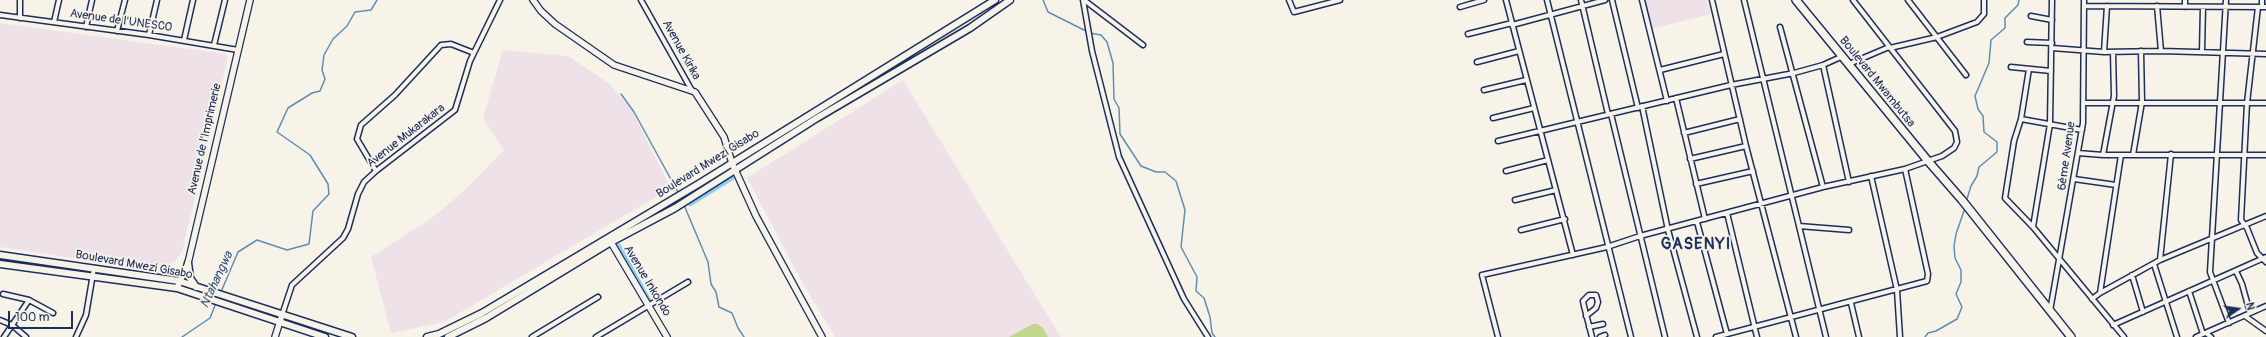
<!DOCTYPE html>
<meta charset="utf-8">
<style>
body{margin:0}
#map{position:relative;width:2266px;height:337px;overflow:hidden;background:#f7f3e8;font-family:Pangolin,sans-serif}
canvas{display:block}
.north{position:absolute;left:2218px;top:289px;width:40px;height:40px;-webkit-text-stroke:3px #f7f3e8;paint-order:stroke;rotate:77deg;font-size:11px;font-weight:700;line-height:16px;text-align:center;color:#1b2f5e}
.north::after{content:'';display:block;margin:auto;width:14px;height:18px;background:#1b2f5e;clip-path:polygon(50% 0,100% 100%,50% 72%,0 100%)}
.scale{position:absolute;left:8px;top:311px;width:65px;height:18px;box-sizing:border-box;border:2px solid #1b2f5e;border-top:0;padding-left:5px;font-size:12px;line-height:14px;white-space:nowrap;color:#1b2f5e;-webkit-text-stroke:3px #f7f3e8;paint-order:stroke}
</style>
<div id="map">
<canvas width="2266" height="337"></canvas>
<div class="north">N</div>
<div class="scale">100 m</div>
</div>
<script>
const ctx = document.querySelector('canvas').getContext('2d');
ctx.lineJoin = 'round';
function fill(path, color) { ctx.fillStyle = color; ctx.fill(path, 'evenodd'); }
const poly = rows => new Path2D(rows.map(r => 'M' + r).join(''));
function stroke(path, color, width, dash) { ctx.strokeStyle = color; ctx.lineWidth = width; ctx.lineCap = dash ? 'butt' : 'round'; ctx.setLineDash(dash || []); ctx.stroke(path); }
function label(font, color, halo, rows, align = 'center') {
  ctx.font = font + ' Pangolin,sans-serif'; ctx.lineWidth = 3.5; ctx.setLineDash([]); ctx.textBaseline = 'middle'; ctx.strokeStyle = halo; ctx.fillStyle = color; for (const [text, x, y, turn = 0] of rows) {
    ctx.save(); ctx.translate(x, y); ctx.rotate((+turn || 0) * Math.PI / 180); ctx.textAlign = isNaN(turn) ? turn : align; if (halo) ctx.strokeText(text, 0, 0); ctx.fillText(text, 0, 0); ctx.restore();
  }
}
fill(poly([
 [1644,0,1707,0,1711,14,1651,29],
 [0,23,226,54,228,57,182,252,174,262,161,267,93,261,0,247],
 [503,50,568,56,607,82,631,109,671,188,444,322,391,333,371,257,432,218,467,188,504,150,483,118],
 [903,80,1041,305,1061,337,835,337,802,282,747,178]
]), '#eee2e8');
fill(poly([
 [1033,324,1037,324,1043,328,1048,337,1009,337]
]), '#c0d78d');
stroke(poly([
 [1043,0,1048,12,1090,33,1101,35,1107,42,1113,63,1114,99,1119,108,1120,134,1141,166,1156,172,1165,172,1176,181,1185,210,1181,247,1197,277,1196,291,1204,298,1210,317,1212,333,1215,337],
 [621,94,634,112,679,194],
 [735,177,741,191],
 [1966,202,1971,186,1977,176,1979,167,1997,152,1997,142,1984,132,1983,116,1978,109,1975,96,1989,63,1991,40,2005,28,2005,18,2018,5,2019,0],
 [684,205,708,262,711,284,716,292,719,307,732,313,738,328,744,337],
 [221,292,238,252,257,240,287,250,309,244,313,211,329,194,328,184,310,155,277,132,288,108,312,93,320,91,325,79,322,70,324,55,333,39,347,26,355,12,371,10,377,0],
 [182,337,210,318,216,303],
 [1925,337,1928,333,1936,331,1957,319,1962,307,1956,294,1961,282,1961,270,1955,258,1954,246,1956,234,1965,208]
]), '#5f8eb4', 1.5);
stroke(poly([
 [690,204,732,178],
 [619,246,650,302]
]), '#8cceee', 4.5);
const street = poly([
 [641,0,691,89],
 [1083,0,1092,51,1119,157,1184,299,1208,337],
 [1084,0,1143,45],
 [1289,0,1294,12,1340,0],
 [1506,0,1573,255],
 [1547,0,1631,337],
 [1581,0,1608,114],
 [1612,0,1638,108],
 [1642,0,1667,101],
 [1712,0,1746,146,1796,337],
 [1744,0,1826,337],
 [1908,0,1966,75],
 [2226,0,2210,272,2229,323],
 [2085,6,2266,7],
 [2157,6,2161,51],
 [1460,7,1484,0],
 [2185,7,2185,0],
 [2258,7,2247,103,2241,220,2247,228,2257,253,2266,262],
 [2262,7,2262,0],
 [0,15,149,35,238,50],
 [2031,16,2052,20],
 [20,18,20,0],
 [54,22,59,0],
 [1512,25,1605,0],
 [86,27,92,0],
 [1780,27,1823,187],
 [117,31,125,0],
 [1468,34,1512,23],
 [149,35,157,0],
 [184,40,193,0],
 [2027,42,2052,43],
 [214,45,225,0],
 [1890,48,1937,37,1977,22,1984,14,1984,0],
 [2052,48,2104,52,2161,51,2266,54],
 [2104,52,2107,6],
 [2202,52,2203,7],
 [1477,62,1519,51],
 [1849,64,1889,47],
 [1823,65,1849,182],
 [2011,67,2051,71],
 [2029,69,2021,119,2014,141,2005,198,2033,227,2124,337],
 [1660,70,1724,54],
 [1484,90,1526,80],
 [1676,98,1705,219],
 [2084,103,2266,103],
 [1642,106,1668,230,1697,337],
 [1611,114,1665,337],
 [1493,118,1534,108],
 [2021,119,2082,130],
 [1684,133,1740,119],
 [1498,141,1731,85,1794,73,1823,65,1843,56],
 [2078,153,2103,155,2266,155],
 [2103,155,2114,96,2113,52],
 [2133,155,2142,102,2141,51],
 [1690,159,1746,146],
 [376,171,357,139,361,125,395,95,441,45,451,44,474,53],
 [1506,171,1548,160],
 [1871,176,1897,290,1900,337],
 [2074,179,2116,185],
 [1696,184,1753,171],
 [1515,200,1556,190],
 [1727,213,1757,337],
 [1697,222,1727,334],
 [1799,226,1849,230],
 [2033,227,2050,124,2052,0],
 [1521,230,1565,219],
 [2160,260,2171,154],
 [2154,264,2177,337],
 [2236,271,2242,284,2250,313],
 [2132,275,2143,312],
 [2189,291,2203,334],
 [2100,293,2160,260,2266,216],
 [3,294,29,300],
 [2092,299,2100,293,2121,155],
 [1851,303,1859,337],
 [2050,311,2083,123,2084,0],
 [282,315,292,285,343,238,348,229,358,194,364,182,376,171,455,110,470,61,500,0],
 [1586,316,1596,308,1598,302,1596,295,1589,295,1583,301,1584,306,1592,337],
 [2245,316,2266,331],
 [0,320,12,325,26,337],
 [2113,325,2266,257],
 [1589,327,1603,324],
 [2206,333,2211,337],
 [4,337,29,300,53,313],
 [76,337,86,315,94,268],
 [532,337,598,297],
 [596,337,688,282],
 [1498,337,1482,275,1607,247,1640,236,1823,187,1905,169,1942,156,1954,148,1957,142,1955,131,1853,0],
 [1600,337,1605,335],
 [1716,337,1927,281,1928,274,1905,169],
 [2196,337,2266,306]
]);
const secondary = poly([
 [533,0,541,11,555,24,614,65,695,92,724,137,732,163,756,216,822,337],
 [609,239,667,337],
 [177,288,188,263,250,0],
 [275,337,282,315]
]);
const primary = poly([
 [0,255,179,281,352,337],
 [188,263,190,278,196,287],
 [0,264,177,288,325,337],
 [427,337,439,334,482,313,700,183,995,0],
 [448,337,486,318,611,242,675,208,817,118,970,28,1010,0]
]);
const highway = poly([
 [1796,0,1928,161,1962,200,2071,337]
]);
stroke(street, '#1b2f5e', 7);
stroke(secondary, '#1b2f5e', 8);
stroke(primary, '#1b2f5e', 9);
stroke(highway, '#1b2f5e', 10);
stroke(street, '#f7f3e8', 4);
stroke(secondary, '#f7f3e8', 5.5);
stroke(primary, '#f7f3e8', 6);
stroke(highway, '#f7f3e8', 7);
label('12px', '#1b2f5e', '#f7f3e8', [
 ["Avenue de l'UNESCO",121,21,8],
 ["Avenue Kirika",681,50,61],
 ["Boulevard Mwambutsa",1877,82,51],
 ["Avenue Mukarakara",406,136,-38],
 ["Avenue de l'Imprimerie",205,139,-77],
 ["6ème Avenue",2067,156,-82],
 ["Boulevard Mwezi Gisabo",708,164,-32],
 ["Boulevard Mwezi Gisabo",134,265,10],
 ["Avenue Inkondo",647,281,59]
]);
label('italic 13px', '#375782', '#f7f3e8', [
 ["Ntahangwa",217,280,-65]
]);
ctx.letterSpacing = '1px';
label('bold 16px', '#1b2f5e', '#f7f3e8', [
 ["GASENYI",1696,245]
]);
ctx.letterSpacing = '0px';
</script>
